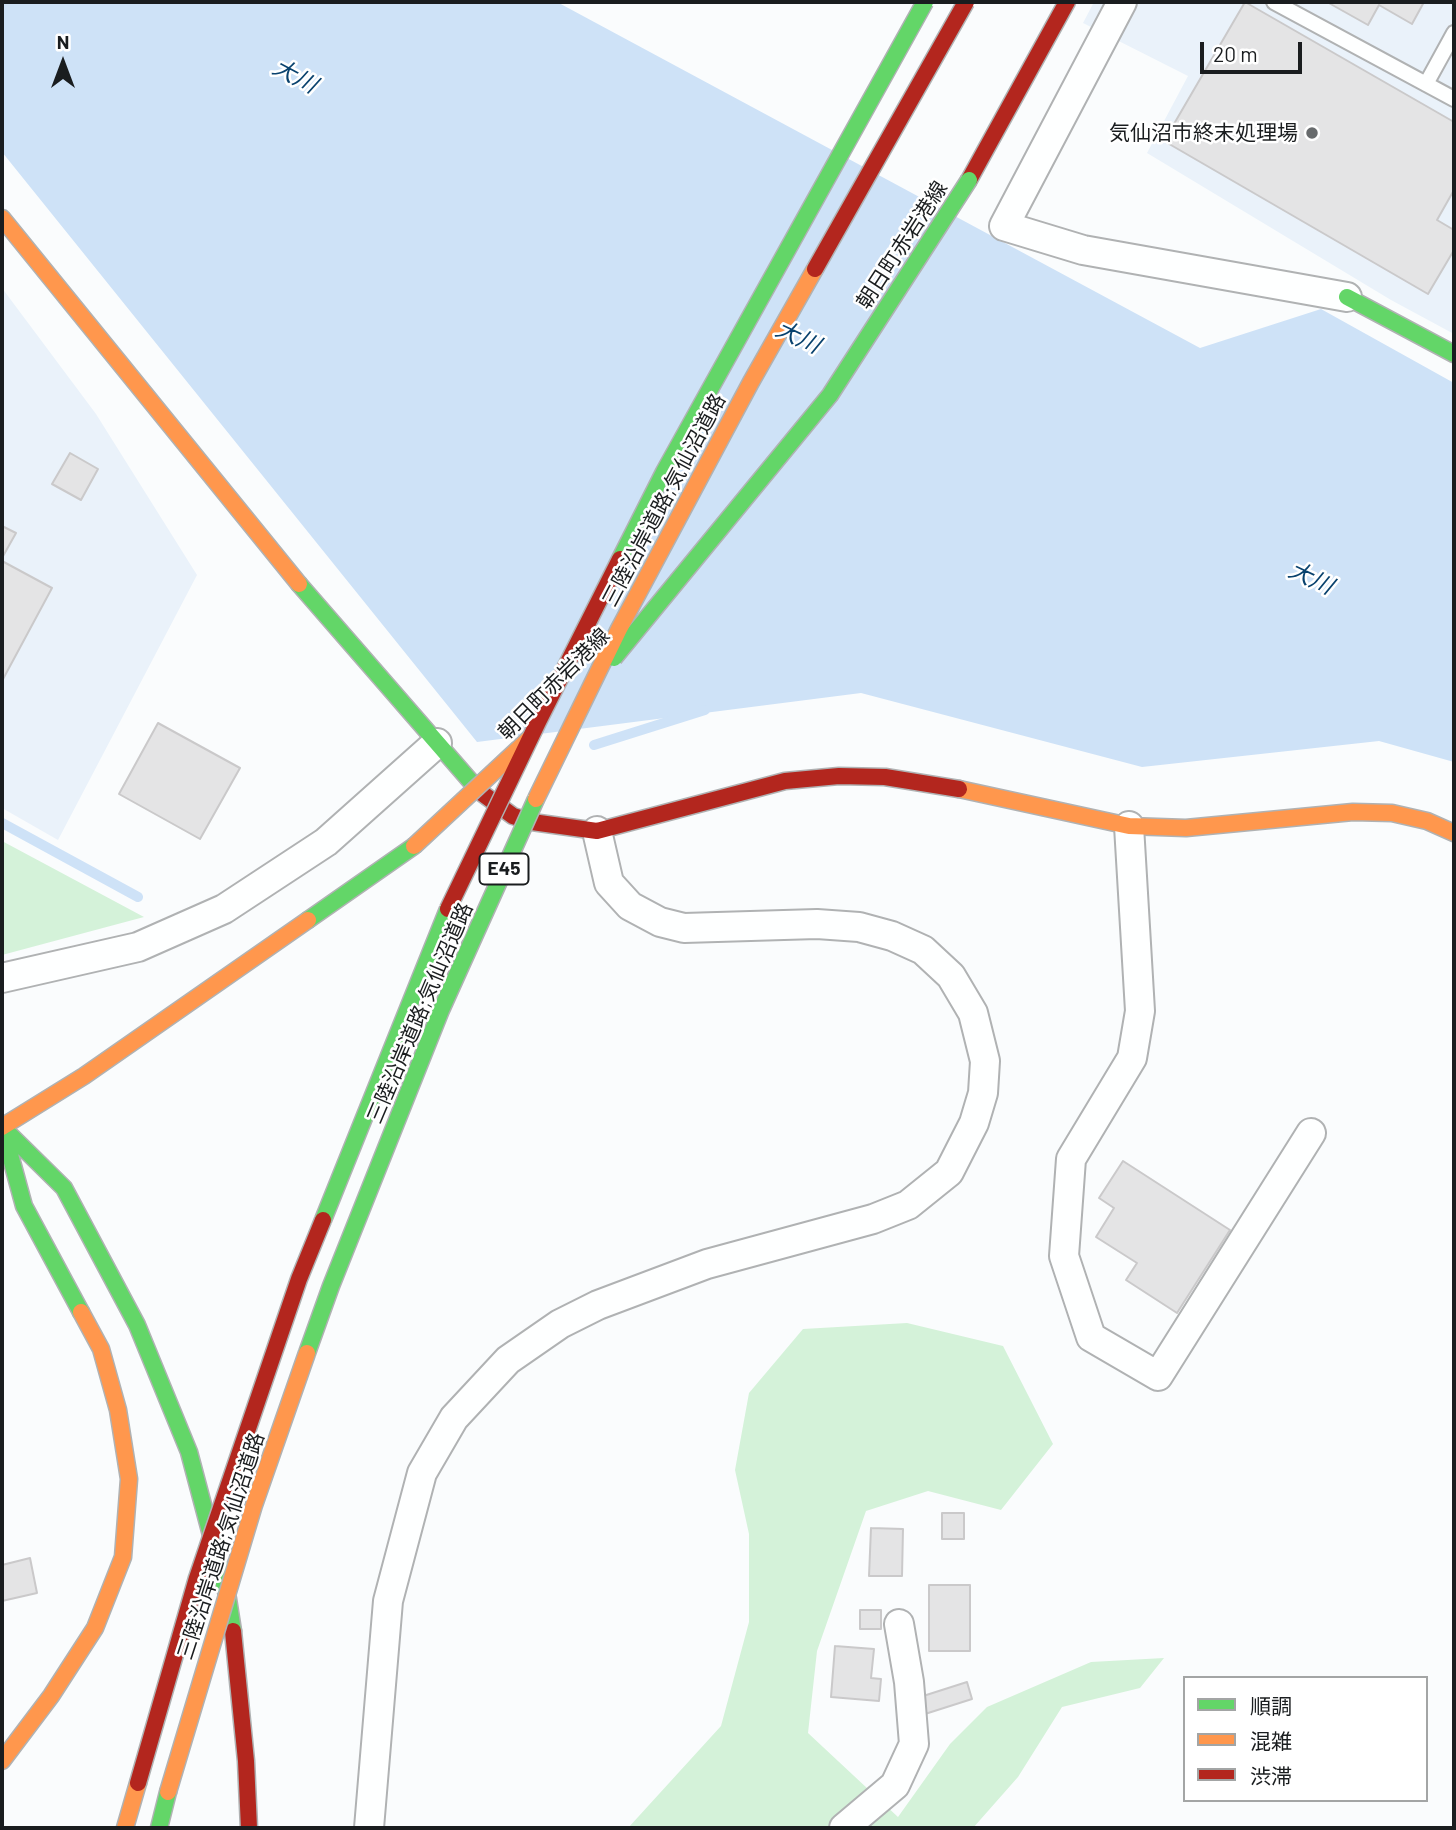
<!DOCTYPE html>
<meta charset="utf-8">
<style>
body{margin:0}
#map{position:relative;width:1456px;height:1830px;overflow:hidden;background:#fafcfd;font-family:Barlow,"Noto Sans JP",sans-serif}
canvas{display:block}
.frame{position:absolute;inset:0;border:4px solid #1a1d1f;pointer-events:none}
.legend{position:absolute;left:1183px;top:1676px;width:245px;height:126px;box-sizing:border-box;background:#fff;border:2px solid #a3a5a5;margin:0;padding:9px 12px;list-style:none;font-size:21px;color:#1a1d1f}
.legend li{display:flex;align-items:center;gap:14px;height:35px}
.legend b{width:35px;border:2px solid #a3a5a5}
.north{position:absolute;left:28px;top:28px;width:70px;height:70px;-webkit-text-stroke:5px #fff;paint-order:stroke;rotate:0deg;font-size:19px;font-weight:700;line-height:28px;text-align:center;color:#1a1d1f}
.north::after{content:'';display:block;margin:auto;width:24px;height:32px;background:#1a1d1f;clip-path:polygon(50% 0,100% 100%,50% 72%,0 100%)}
.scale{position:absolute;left:1200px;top:42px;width:102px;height:32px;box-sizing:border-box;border:4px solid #1a1d1f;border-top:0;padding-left:9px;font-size:21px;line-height:24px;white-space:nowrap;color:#1a1d1f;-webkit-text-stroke:5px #fff;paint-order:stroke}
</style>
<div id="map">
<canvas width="1456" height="1830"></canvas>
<div class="frame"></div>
<ul class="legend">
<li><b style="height:9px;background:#63d668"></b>順調</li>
<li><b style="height:9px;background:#ff974d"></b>混雑</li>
<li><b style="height:9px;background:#b3261e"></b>渋滞</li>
</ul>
<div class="north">N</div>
<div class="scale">20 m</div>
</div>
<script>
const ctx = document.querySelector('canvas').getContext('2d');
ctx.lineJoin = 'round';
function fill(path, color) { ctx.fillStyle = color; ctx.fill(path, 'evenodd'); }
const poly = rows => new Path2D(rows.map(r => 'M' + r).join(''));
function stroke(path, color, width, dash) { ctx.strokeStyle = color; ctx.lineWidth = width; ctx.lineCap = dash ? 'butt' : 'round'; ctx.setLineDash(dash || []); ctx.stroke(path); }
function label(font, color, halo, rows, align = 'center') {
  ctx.font = font + ' Barlow,"Noto Sans JP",sans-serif'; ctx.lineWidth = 5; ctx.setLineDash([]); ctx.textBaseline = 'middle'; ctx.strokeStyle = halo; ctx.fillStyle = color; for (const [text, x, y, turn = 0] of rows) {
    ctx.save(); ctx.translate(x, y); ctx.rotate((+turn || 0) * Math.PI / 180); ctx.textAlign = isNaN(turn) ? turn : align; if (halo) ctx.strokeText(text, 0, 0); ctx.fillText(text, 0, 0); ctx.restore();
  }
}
fill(poly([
 [1094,2,1454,2,1454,334,1391,300,1147,153,1188,76,1083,23],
 [2,288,96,414,197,575,58,840,2,808]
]), '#eaf2fa');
fill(poly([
 [2,841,144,917,2,955],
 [907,1323,1003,1346,1053,1444,1001,1510,928,1491,866,1511,817,1651,808,1733,898,1817,950,1744,987,1707,1091,1662,1164,1658,1140,1688,1062,1707,1018,1777,973,1828,628,1828,721,1726,749,1622,749,1534,735,1470,749,1393,803,1329]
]), '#d4f2d9');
fill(poly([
 [2,2,557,2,1200,348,1321,309,1454,383,1454,762,1379,741,1142,767,861,693,477,742,2,152]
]), '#cee2f7');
stroke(poly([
 [594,745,705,710],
 [2,823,138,897]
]), '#cee2f7', 10);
const building = poly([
 [1245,2,1454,122,1454,190,1437,220,1454,230,1454,250,1428,294,1164,141,1245,2],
 [1327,2,1424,2,1412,24,1379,5,1368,25,1327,2],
 [70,453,98,469,81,500,52,484,70,453],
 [2,526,16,533,2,558,2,526],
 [2,561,52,588,2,681,2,561],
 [158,723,240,768,200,839,119,794,158,723],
 [1123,1161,1230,1230,1177,1313,1126,1280,1137,1263,1096,1237,1114,1208,1099,1198,1123,1161],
 [942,1513,964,1513,964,1539,942,1539,942,1513],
 [871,1528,903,1529,902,1576,869,1576,871,1528],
 [30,1558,37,1593,2,1601,2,1565,30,1558],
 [929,1585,970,1585,970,1651,929,1651,929,1585],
 [860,1610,881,1610,881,1629,860,1629,860,1610],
 [835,1646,874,1649,871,1678,881,1679,879,1701,831,1697,835,1646],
 [967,1682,972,1699,925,1714,920,1697,967,1682]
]);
fill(building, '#e4e4e5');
stroke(building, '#cac9ca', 2);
const lane = poly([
 [1274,2,1454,99],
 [1426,84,1454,33]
]);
const street = poly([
 [1122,2,1004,226,1083,250,1347,297],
 [1129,826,1140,1011,1132,1058,1071,1159,1064,1256,1091,1337,1158,1376,1311,1133],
 [2,978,138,947,224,909,326,842,437,743],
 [369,1828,388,1601,422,1473,454,1418,508,1360,560,1324,598,1305,707,1264,873,1219,908,1205,949,1172,974,1123,983,1093,985,1061,973,1013,951,976,923,950,892,936,859,927,817,924,684,928,660,922,630,906,609,883,597,831],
 [844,1828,895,1785,914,1744,909,1682,899,1624]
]);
const fast = poly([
 [1347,297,1454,354],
 [299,584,479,791],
 [308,920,414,846],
 [2,1127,64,1188,137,1325,189,1452,228,1599,233,1631],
 [3,1129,24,1206,81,1312],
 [159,1828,168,1792]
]);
const slow = poly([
 [2,218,299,584],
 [959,789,1129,826,1186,828,1353,812,1392,813,1427,821,1454,833],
 [2,1127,84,1076,308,920],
 [2,1761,51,1696,95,1628,123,1557,129,1479,118,1410,101,1349,81,1312],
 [125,1828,138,1783]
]);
const jam = poly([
 [969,180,1067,2],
 [479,791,513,816,532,822,597,831,785,781,839,776,885,777,959,789],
 [233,1631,246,1761,249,1828]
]);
stroke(lane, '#b0b2b3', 18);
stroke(street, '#b0b2b3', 32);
stroke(fast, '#b0b2b3', 19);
stroke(slow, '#b0b2b3', 19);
stroke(jam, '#b0b2b3', 19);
stroke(lane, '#feffff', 14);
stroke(street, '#feffff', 28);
stroke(fast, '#63d668', 16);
stroke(slow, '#ff974d', 16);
stroke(jam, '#b3261e', 16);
const fastBridge = poly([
 [620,559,664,472,925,2],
 [614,658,830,395,969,180],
 [323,1220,448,909],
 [307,1353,331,1286,441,1010,536,799]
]);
const slowBridge = poly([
 [536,799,619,629,751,382,815,269],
 [414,846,530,738],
 [168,1792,254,1505,307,1353]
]);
const jamBridge = poly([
 [815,269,966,2],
 [448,909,538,722,620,559],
 [138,1783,197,1578,299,1279,323,1220]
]);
stroke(fastBridge, '#b0b2b3', 19, []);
stroke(slowBridge, '#b0b2b3', 19, []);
stroke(jamBridge, '#b0b2b3', 19, []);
stroke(fastBridge, '#63d668', 16);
stroke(slowBridge, '#ff974d', 16);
stroke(jamBridge, '#b3261e', 16);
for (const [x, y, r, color] of [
 [1312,133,7,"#686b6d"]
]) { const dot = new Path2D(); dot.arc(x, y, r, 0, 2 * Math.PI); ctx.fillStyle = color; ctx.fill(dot); stroke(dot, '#fff', 2.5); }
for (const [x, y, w] of [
 [504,869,49]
]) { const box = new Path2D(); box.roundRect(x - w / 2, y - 15.5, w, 31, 5); ctx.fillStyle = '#fff'; ctx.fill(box); stroke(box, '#1a1d1f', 2); }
label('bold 19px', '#1a1d1f', null, [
 ["E45",504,869]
]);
label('21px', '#1a1d1f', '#fff', [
 ["気仙沼市終末処理場",1298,133]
], 'right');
label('21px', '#1a1d1f', '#fff', [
 ["朝日町赤岩港線",902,245,-57],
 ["三陸沿岸道路;気仙沼道路",664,500,-62],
 ["朝日町赤岩港線",554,684,-45],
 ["三陸沿岸道路;気仙沼道路",420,1013,-67],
 ["三陸沿岸道路;気仙沼道路",221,1546,-72]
]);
label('italic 23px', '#09426e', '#fff', [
 ["大川",295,76,28],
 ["大川",798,337,25],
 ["大川",1311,578,25]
]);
</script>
